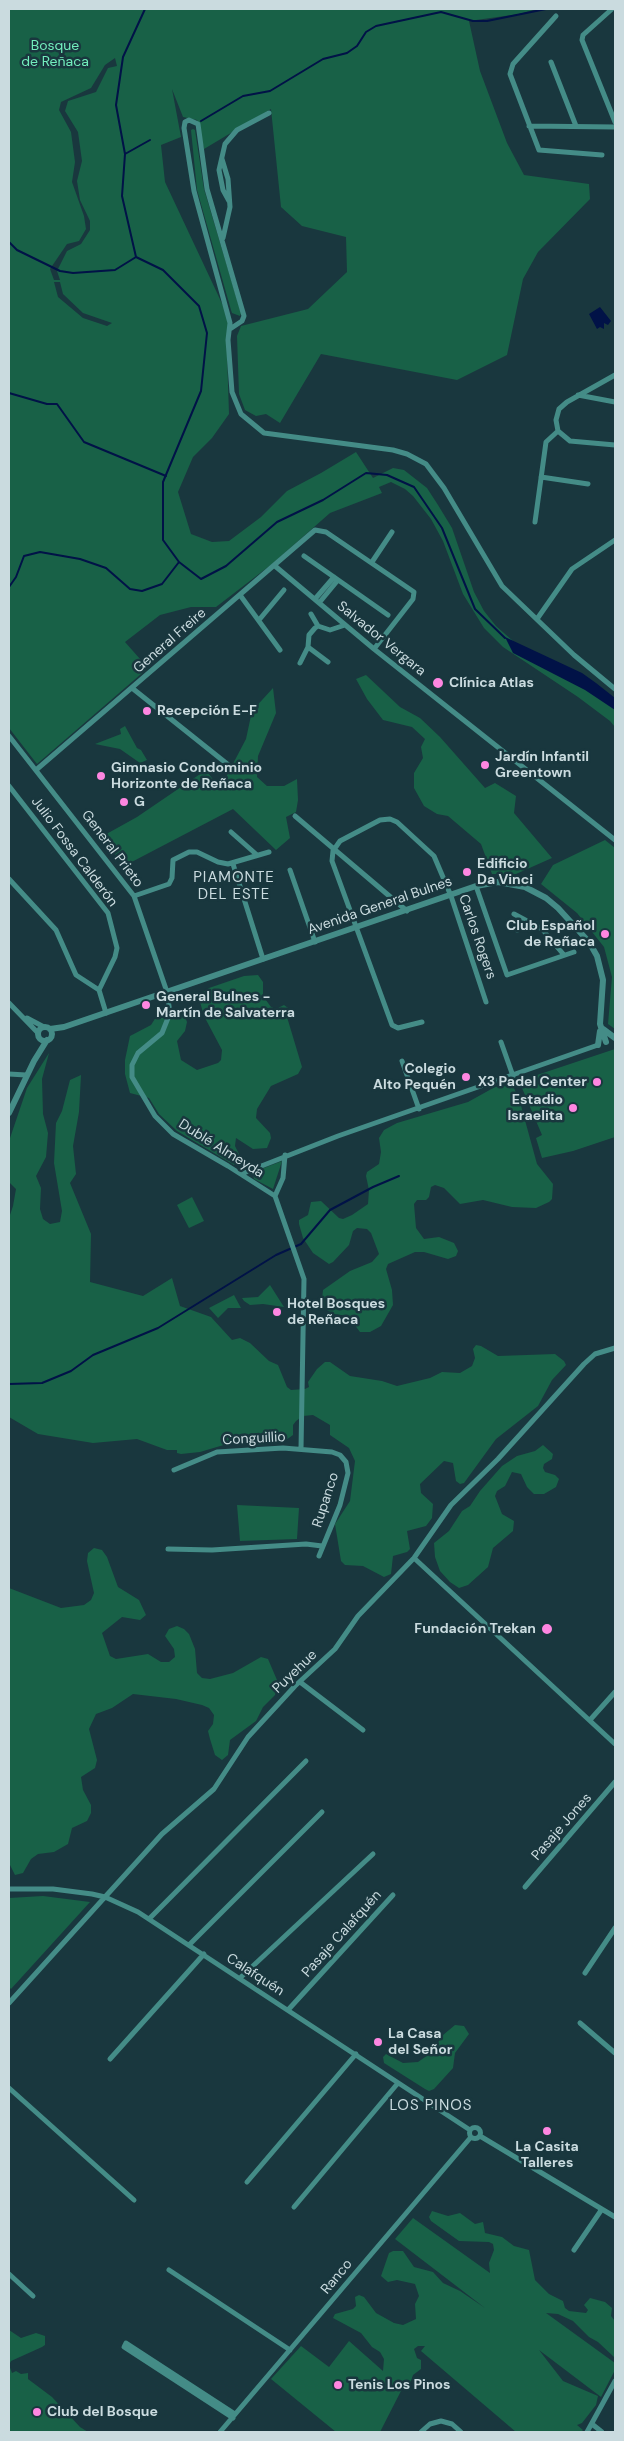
<!DOCTYPE html>
<meta charset="utf-8">
<style>
body{margin:0}
#map{position:relative;width:624px;height:2441px;overflow:hidden;background:#19373e;font-family:"DM Sans",sans-serif}
canvas{display:block}
.frame{position:absolute;inset:0;border:10px solid #cadbdf;pointer-events:none}
</style>
<div id="map">
<canvas width="624" height="2441"></canvas>
<div class="frame"></div>
</div>
<script>
const ctx = document.querySelector('canvas').getContext('2d');
ctx.lineJoin = 'round';
function fill(path, color) { ctx.fillStyle = color; ctx.fill(path, 'evenodd'); }
const poly = rows => new Path2D(rows.map(r => 'M' + r).join(''));
function stroke(path, color, width, dash) { ctx.strokeStyle = color; ctx.lineWidth = width; ctx.lineCap = dash ? 'butt' : 'round'; ctx.setLineDash(dash || []); ctx.stroke(path); }
function label(font, color, halo, rows, align = 'center') {
  ctx.font = font + ' "DM Sans",sans-serif'; ctx.lineWidth = 5; ctx.setLineDash([]); ctx.textBaseline = 'middle'; ctx.strokeStyle = halo; ctx.fillStyle = color; for (const [text, x, y, turn = 0] of rows) {
    ctx.save(); ctx.translate(x, y); ctx.rotate((+turn || 0) * Math.PI / 180); ctx.textAlign = isNaN(turn) ? turn : align; if (halo) ctx.strokeText(text, 0, 0); ctx.fillText(text, 0, 0); ctx.restore();
  }
}
fill(poly([
 [9,9,537,9,519,14,469,21,480,71,507,143,524,175,589,184,590,199,538,252,523,279,507,355,457,380,321,354,280,423,266,414,256,416,245,410,239,394,237,336,241,326,308,309,347,272,346,237,302,226,281,207,271,109,204,149,197,120,183,117,172,89,181,137,161,145,165,182,226,312,230,335,227,353,229,414,212,438,193,457,178,492,191,534,212,542,229,541,261,517,287,491,321,473,356,452,373,478,393,468,404,470,427,488,438,505,452,528,474,592,484,611,496,626,521,648,615,703,615,727,610,721,578,697,503,647,484,628,463,594,443,541,431,519,413,496,405,489,391,482,379,487,382,493,330,513,272,564,216,607,191,607,160,615,125,642,148,668,37,764,9,728],
 [115,58,117,66,108,68,96,92,68,101,65,111,78,132,82,161,77,181,80,200,90,221,90,230,81,244,67,251,57,271,60,280,54,280,50,269,67,244,79,241,86,229,84,216,72,182,75,162,71,132,59,110,61,102,91,88,105,65],
 [54,282,60,282,63,294,83,313,112,323,107,326,83,318,58,297],
 [193,129,195,130,204,189,241,313,240,316,232,313,231,310,197,190,191,130],
 [366,675,400,707,420,718,440,737,485,788,495,783,516,796,514,813,552,858,516,874,492,874,481,844,448,816,437,814,424,806,414,788,414,773,423,758,421,747,425,739,412,727,383,720,367,699,356,679],
 [273,688,276,713,258,756,257,777,267,786,284,786,297,779,298,800,296,812,286,817,290,838,276,850,233,809,124,866,101,837,137,817,206,770,214,781,225,779,246,739,252,711],
 [125,726,137,748,141,750,147,760,140,763,120,749,95,744,121,734,120,729],
 [605,840,615,848,615,1029,608,1024,612,977,604,947,577,913,541,884,553,865],
 [258,975,263,982,263,996,271,1007,276,1009,284,1005,288,1008,287,1017,302,1067,298,1074,271,1086,257,1109,256,1118,270,1133,271,1138,267,1148,253,1149,236,1138,235,1146,242,1160,239,1163,234,1165,177,1131,159,1114,149,1098,130,1093,125,1074,125,1060,130,1036,151,1025,160,1011,182,1009,187,1022,185,1031,177,1041,181,1060,197,1070,218,1063,221,1060,222,1050,204,1016,200,1002,202,993,209,988,244,976],
 [615,1049,615,1137,573,1151,542,1158,536,1138,542,1135,519,1081],
 [49,1053,42,1079,43,1114,48,1133,46,1157,36,1176,41,1188,40,1209,43,1219,50,1224,60,1222,62,1211,54,1163,56,1123,62,1111,70,1080,81,1075,79,1112,73,1146,76,1174,70,1183,91,1234,90,1282,143,1296,172,1278,180,1306,211,1317,232,1340,240,1338,250,1343,269,1361,278,1365,287,1387,291,1390,305,1389,309,1387,308,1382,317,1369,325,1362,330,1362,350,1376,382,1381,397,1386,430,1378,442,1372,460,1373,472,1366,475,1358,473,1349,476,1345,481,1346,498,1356,555,1354,564,1361,566,1365,552,1380,538,1406,496,1439,464,1483,460,1484,456,1481,453,1463,444,1461,420,1484,421,1493,433,1504,432,1518,426,1526,407,1531,410,1549,407,1552,393,1556,391,1574,384,1577,363,1566,345,1565,341,1561,335,1524,350,1501,355,1461,349,1448,330,1435,330,1425,313,1415,303,1416,296,1421,293,1425,293,1435,286,1440,260,1445,227,1444,200,1452,181,1454,177,1453,177,1450,167,1450,137,1439,93,1443,38,1434,9,1417,9,1218,13,1206,16,1189,9,1182,9,1141,27,1088],
 [509,1086,514,1088,520,1102,537,1164,553,1184,552,1199,549,1202,536,1208,512,1207,483,1200,460,1204,444,1188,435,1185,431,1187,429,1197,426,1200,417,1200,414,1204,416,1228,424,1239,439,1237,454,1243,458,1251,456,1256,448,1259,424,1252,415,1252,388,1264,386,1269,392,1290,393,1305,381,1326,370,1332,360,1332,348,1316,334,1314,325,1309,322,1299,323,1290,350,1271,372,1262,379,1254,371,1233,367,1229,357,1228,353,1231,349,1245,333,1262,329,1264,313,1253,303,1238,299,1224,299,1220,308,1215,311,1202,321,1201,339,1218,343,1219,352,1215,368,1204,369,1190,366,1176,367,1172,379,1164,381,1152,379,1138,384,1130,397,1123,468,1102,495,1087],
 [282,1161,273,1189,254,1179,253,1173,256,1171],
 [192,1197,204,1221,189,1228,177,1205],
 [270,1285,284,1307,263,1304,250,1305,244,1301,242,1298,258,1297],
 [234,1295,241,1308,228,1308,218,1318,209,1308],
 [543,1445,553,1454,552,1459,544,1464,543,1468,545,1472,555,1475,559,1479,556,1487,544,1494,534,1494,527,1487,521,1474,512,1472,505,1486,497,1491,495,1496,502,1514,514,1521,513,1531,493,1548,488,1567,468,1585,459,1588,450,1582,440,1571,435,1557,434,1543,449,1531,462,1511,470,1506,480,1491,502,1466,517,1456,535,1451],
 [237,1505,299,1508,297,1539,240,1541],
 [94,1548,102,1550,107,1557,118,1587,139,1600,146,1615,140,1620,122,1617,102,1633,110,1656,116,1659,148,1654,161,1662,169,1662,175,1657,174,1649,165,1636,169,1629,177,1626,184,1629,189,1634,195,1649,197,1673,202,1678,210,1679,233,1673,261,1657,268,1659,277,1680,277,1687,275,1695,263,1707,256,1721,230,1740,228,1755,222,1760,215,1755,210,1739,208,1731,213,1724,214,1715,209,1708,202,1705,176,1699,133,1694,112,1708,96,1714,89,1729,97,1760,95,1768,81,1777,83,1790,91,1805,91,1813,87,1821,72,1828,68,1844,54,1852,38,1854,31,1859,23,1873,15,1875,9,1863,9,1588,61,1608,84,1605,91,1600,94,1593,87,1561,88,1553],
 [43,1896,90,1902,11,1989,9,1987,9,1898],
 [455,2025,464,2026,469,2034,455,2053,453,2068,434,2089,429,2091,425,2089,384,2063,383,2057,386,2054,403,2063,418,2062,431,2053,443,2035],
 [432,2211,448,2216,460,2213,475,2224,483,2222,485,2233,502,2237,514,2246,529,2250,535,2280,549,2294,563,2301,565,2308,569,2311,586,2313,588,2310,584,2305,590,2298,605,2302,612,2308,611,2316,615,2321,614,2357,598,2342,589,2337,573,2321,558,2314,546,2313,615,2363,615,2370,601,2397,539,2350,563,2381,598,2396,596,2405,582,2423,577,2425,583,2430,581,2432,516,2432,421,2351,425,2346,418,2346,414,2349,417,2358,421,2360,421,2369,413,2375,410,2384,398,2385,402,2389,380,2432,336,2432,271,2379,301,2346,329,2367,349,2341,383,2371,384,2359,380,2352,372,2347,361,2333,333,2318,335,2314,353,2309,356,2306,355,2297,359,2295,364,2297,376,2313,394,2323,403,2325,416,2319,415,2304,419,2296,415,2284,397,2280,388,2282,381,2276,389,2253,393,2251,403,2251,414,2267,433,2272,443,2283,460,2291,485,2308,395,2239,413,2218,490,2273,489,2263,494,2250,493,2244,489,2242,459,2241,431,2221,429,2217],
 [9,2330,21,2338,36,2333,45,2336,45,2345,42,2347,11,2361,9,2365,12,2373,16,2371,21,2374,28,2373,28,2379,52,2397,80,2427,88,2432,9,2431]
]), '#186147');
fill(poly([
 [600,307,611,321,608,325,604,323,604,329,600,327,597,329,589,314],
 [505,637,582,673,596,683,615,698,615,710,585,690,513,653]
]), '#011247');
stroke(poly([
 [145,9,123,57,116,105,125,154,122,196,136,257,163,270,199,306,207,333,201,391,163,482,163,540,179,562,201,579,226,566,277,522,323,500,366,473,387,475,414,487,442,528,475,609,505,638],
 [201,121,243,96,270,91,323,59,347,53,357,46,366,32,376,26,441,12,473,21,487,21,546,9],
 [125,154,150,140],
 [9,242,17,250,60,271,73,273,115,270,136,257],
 [9,393,47,404,57,404,84,442,166,476],
 [9,587,16,577,24,556,40,552,80,559,106,568,130,589,142,591,162,584,179,562],
 [9,1384,42,1383,71,1371,93,1355,158,1328,276,1255,301,1244,330,1210,373,1187,399,1176]
]), '#011247', 2);
stroke(poly([
 [612,9,583,35,582,40,615,122],
 [556,16,513,64,510,74,539,150,602,155],
 [551,62,576,126],
 [529,126,615,127],
 [222,159,228,179,230,207,223,238],
 [229,201,223,190,219,170,225,144,237,130,269,113],
 [230,329,242,321,244,316,207,189,198,124,189,120,185,122,184,128,194,191,230,323,228,340,232,392,241,414,264,433,393,450,407,454,426,464,444,488,502,586,574,655,615,689],
 [615,375,567,402,559,409,556,420,558,431,570,441,615,445],
 [578,395,615,402],
 [541,477,588,484],
 [535,522,546,442,558,431],
 [304,556,388,615],
 [372,562,392,532],
 [275,566,374,649,615,840],
 [240,595,280,650],
 [315,599,334,577],
 [319,603,338,580],
 [311,614,318,626],
 [537,619,572,569,615,540],
 [259,620,284,590],
 [308,647,328,662],
 [300,663,308,647,309,635,315,628,318,626,330,630,345,625],
 [132,688,231,767],
 [9,736,134,896,167,992,170,1013,162,1033,138,1053,132,1065,132,1077,155,1116,173,1134,228,1166,275,1196,304,1279,301,1449],
 [36,770,315,530,326,532,414,592,413,599,374,649],
 [9,786,108,913,117,948,115,957,99,990,106,1013],
 [295,816,407,911],
 [231,832,257,855],
 [233,864,263,959],
 [290,870,315,942],
 [9,879,56,930,76,975,99,990],
 [476,886,507,975,574,952],
 [134,896,169,884,172,878,173,860,189,852,197,852,218,862,228,864,269,852],
 [514,914,542,929,564,955],
 [517,930,536,924],
 [9,1003,38,1033],
 [27,1018,44,1027],
 [422,1022,398,1028,392,1025,332,861,333,851,340,841,380,820,390,819,397,822,434,856,451,896,486,1002],
 [501,1042,513,1076],
 [402,1061,419,1109],
 [9,1074,26,1075],
 [241,1174,338,1136,598,1045],
 [275,1196,283,1178,285,1155],
 [174,1470,217,1452,283,1448,332,1452,340,1455,346,1462,348,1473,340,1505,319,1556],
 [168,1549,212,1550,306,1544,322,1546],
 [414,1558,615,1744],
 [300,1682,363,1730],
 [590,1720,615,1692],
 [525,1887,615,1782],
 [9,1889,53,1889,92,1894,105,1897,138,1912,470,2130],
 [149,1919,306,1761],
 [189,1945,322,1812],
 [585,1973,615,1928],
 [240,1978,373,1854],
 [9,2003,162,1834,214,1789,248,1737,295,1686,335,1649,358,1616,414,1558,451,1505,498,1459,584,1364,595,1354,615,1348],
 [288,2010,393,1895],
 [580,2023,615,2053],
 [110,2059,204,1954],
 [9,2088,134,2200],
 '469.5 2133a5.5 5.5 0 1 1 11 0a5.5 5.5 0 1 1-11 0Z',
 [480,2136,615,2217],
 [247,2182,356,2054],
 [294,2207,398,2083],
 [574,2250,602,2209],
 [169,2270,290,2350],
 [9,2274,33,2296],
 [233,2418,124,2347,126,2343,235,2414],
 [592,2424,602,2432],
 [220,2432,471,2137],
 [421,2432,430,2424,441,2421,452,2424,461,2432],
 [587,2432,615,2381]
]), '#448c87', 5);
stroke(poly([
 '38 1034a7 7 0 1 1 14 0a7 7 0 1 1-14 0Z',
 [50,1029,64,1027,476,886,498,882,525,887,546,898,558,908,589,942,597,956,603,980,600,1024,606,1042],
 [603,1029,615,1038],
 [598,1045,600,1031],
 [9,1113,34,1061,47,1040]
]), '#448c87', 6);
for (const [x, y, r, color] of [
 [438,683,6,"#fe86e1"],
 [147,711,5,"#fe86e1"],
 [485,765,5,"#fe86e1"],
 [101,776,5,"#fe86e1"],
 [124,802,5,"#fe86e1"],
 [467,872,5,"#fe86e1"],
 [605,934,5,"#fe86e1"],
 [146,1005,5,"#fe86e1"],
 [466,1077,5,"#fe86e1"],
 [597,1082,5,"#fe86e1"],
 [573,1108,5,"#fe86e1"],
 [277,1312,5,"#fe86e1"],
 [547,1629,6,"#fe86e1"],
 [378,2042,5,"#fe86e1"],
 [547,2131,5,"#fe86e1"],
 [338,2385,5,"#fe86e1"],
 [37,2412,5,"#fe86e1"]
]) { const dot = new Path2D(); dot.arc(x, y, r, 0, 2 * Math.PI); ctx.fillStyle = color; ctx.fill(dot); stroke(dot, '#19373e', 2); }
label('14px', '#73eebd', '#19373e', [
 ["Bosque",55,46],
 ["de Reñaca",55,62]
]);
label('14px', '#cadbdf', '#19373e', [
 ["Salvador Vergara",381,639,39],
 ["General Freire",170,641,-41],
 ["General Prieto",112,849,53],
 ["Julio Fossa Calderón",74,852,53],
 ["Avenida General Bulnes",380,906,-19],
 ["Carlos Rogers",477,937,71],
 ["Dublé Almeyda",221,1149,32],
 ["Conguillio",254,1439,-3],
 ["Rupanco",326,1500,-72],
 ["Puyehue",295,1672,-44],
 ["Pasaje Jones",562,1827,-49],
 ["Pasaje Calafquén",342,1934,-48],
 ["Calafquén",255,1975,33],
 ["Ranco",337,2277,-50]
]);
label('bold 14px', '#cadbdf', '#19373e', [
 ["Clínica Atlas",449,683],
 ["Recepción E-F",157,711],
 ["Jardín Infantil",495,757],
 ["Greentown",495,773],
 ["Gimnasio Condominio",111,768],
 ["Horizonte de Reñaca",111,784],
 ["G",134,802],
 ["Edificio",477,864],
 ["Da Vinci",477,880],
 ["Club Español",595,926,"right"],
 ["de Reñaca",595,942,"right"],
 ["General Bulnes -",156,997],
 ["Martín de Salvaterra",156,1013],
 ["Colegio",456,1069,"right"],
 ["Alto Pequén",456,1085,"right"],
 ["X3 Padel Center",587,1082,"right"],
 ["Estadio",563,1100,"right"],
 ["Israelita",563,1116,"right"],
 ["Hotel Bosques",287,1304],
 ["de Reñaca",287,1320],
 ["Fundación Trekan",536,1629,"right"],
 ["La Casa",388,2034],
 ["del Señor",388,2050],
 ["La Casita",547,2147,"center"],
 ["Talleres",547,2163,"center"],
 ["Tenis Los Pinos",348,2385],
 ["Club del Bosque",47,2412]
], 'left');
ctx.letterSpacing = '1px';
label('15px', '#cadbdf', '#19373e', [
 ["PIAMONTE",234,878],
 ["DEL ESTE",234,895],
 ["LOS PINOS",431,2106]
]);
ctx.letterSpacing = '0px';
</script>
